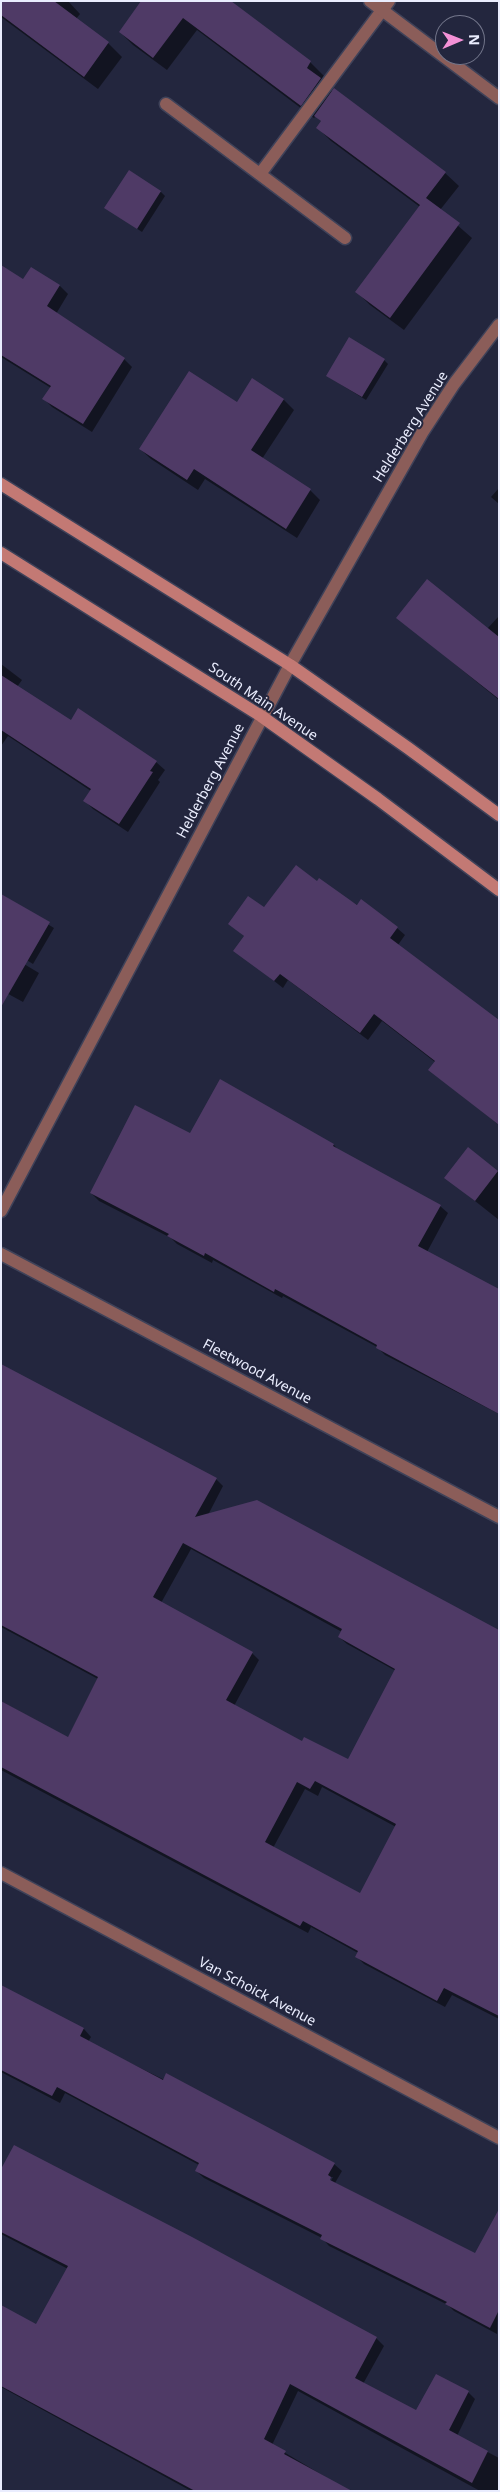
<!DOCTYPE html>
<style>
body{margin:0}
#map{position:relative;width:500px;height:2492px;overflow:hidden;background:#23263e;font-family:"Noto Sans",sans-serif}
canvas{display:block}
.frame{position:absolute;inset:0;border:2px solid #eaedfe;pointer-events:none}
.north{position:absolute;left:435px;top:15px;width:50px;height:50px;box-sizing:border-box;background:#23263e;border:1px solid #73768b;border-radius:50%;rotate:89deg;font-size:14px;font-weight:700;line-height:20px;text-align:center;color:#eaedfe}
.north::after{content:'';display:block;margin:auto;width:18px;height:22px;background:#f391d6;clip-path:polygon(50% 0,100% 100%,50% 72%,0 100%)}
</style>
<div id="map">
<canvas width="500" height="2492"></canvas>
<div class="frame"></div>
<div class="north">N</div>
</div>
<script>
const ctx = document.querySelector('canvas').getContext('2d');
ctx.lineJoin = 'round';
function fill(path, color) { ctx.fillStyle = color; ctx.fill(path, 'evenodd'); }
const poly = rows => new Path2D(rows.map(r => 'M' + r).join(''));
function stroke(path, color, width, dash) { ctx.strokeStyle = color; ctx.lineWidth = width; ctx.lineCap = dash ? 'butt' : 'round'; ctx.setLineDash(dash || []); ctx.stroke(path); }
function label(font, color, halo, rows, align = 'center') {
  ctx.font = font + ' "Noto Sans",sans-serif'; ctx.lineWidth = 4; ctx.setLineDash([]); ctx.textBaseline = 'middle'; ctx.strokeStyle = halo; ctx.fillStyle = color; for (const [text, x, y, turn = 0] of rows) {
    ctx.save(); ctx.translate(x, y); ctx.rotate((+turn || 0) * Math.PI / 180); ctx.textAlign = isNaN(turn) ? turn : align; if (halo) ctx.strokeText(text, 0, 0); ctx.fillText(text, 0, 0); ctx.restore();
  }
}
fill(poly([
 [1,1,68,1,80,14,76,19,108,43,122,57,98,89,1,17],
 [229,1,310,62,324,76,321,80,333,92,445,173,459,186,440,210,472,238,404,330,370,305,357,292,420,207,331,141,318,128,322,122,316,116,314,118,197,30,167,70,133,45,120,32],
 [161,192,165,196,142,232,106,208],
 [1,267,23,281,31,268,60,286,68,294,56,314,124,359,132,367,92,432,52,407,44,399,51,388,1,357],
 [384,360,388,364,366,400,327,376],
 [253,380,284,400,294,410,262,459,310,490,320,500,297,538,205,479,198,490,151,459,140,449,238,404],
 [499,488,499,504,491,497],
 [499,616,499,700,398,618,487,629],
 [1,664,22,680,17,687,71,722,156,762,165,770,158,780,160,782,128,832,93,809,85,801,91,791,8,736,1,746],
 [318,882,397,928,405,935,398,945,499,1022,499,1125,438,1077,435,1062,382,1021,368,1040,288,980,283,988,235,950,245,937,229,923],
 [8,900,54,928,33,964,1,944],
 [4,952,39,973,23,1002,1,990],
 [221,1081,334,1145,340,1152,440,1206,448,1213,427,1252,499,1290,499,1414,385,1355,377,1347,283,1296,282,1298,213,1260,212,1263,177,1244,171,1238,99,1201,91,1193,190,1135],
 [468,1149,499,1172,499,1220,446,1178],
 [216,1479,223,1486,208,1515,499,1630,499,2019,452,1995,445,2007,364,1964,356,1956,358,1953,311,1927,308,1933,1,1770,1,1701,68,1738,98,1679,1,1627,1,1506],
 [191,1549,342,1632,339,1637,347,1644,396,1671,349,1761,303,1742,234,1706,259,1660,252,1653,161,1603],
 [322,1787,396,1827,360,1895,273,1848,305,1789,318,1796],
 [1,1986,84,2029,91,2037,88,2042,334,2164,342,2171,335,2183,476,2255,499,2250,497,2334,454,2311,448,2305,329,2246,322,2238,204,2178,196,2171,199,2165,65,2093,60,2103,1,2072],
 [330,2177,333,2177,328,2186],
 [1,2172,376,2338,384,2346,363,2384,417,2412,468,2392,475,2399,457,2436,499,2458,499,2491,480,2491,298,2391,272,2445,349,2491,191,2491,1,2387,1,2307,37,2325,68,2269,1,2234]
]), '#0007');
fill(poly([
 [1,1,54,1,109,42,84,77,1,15],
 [141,1,231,1,311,61,307,68,321,78,301,106,183,18,153,58,119,32],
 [334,88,446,172,426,198,460,223,390,318,355,292,420,205,316,128,321,121,314,116],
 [129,170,161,191,137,229,104,208],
 [1,265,23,279,31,267,60,285,47,306,125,358,83,424,42,399,51,386,1,355],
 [349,337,385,359,362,397,326,376],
 [189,371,237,402,252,378,284,399,251,450,311,489,286,529,194,469,187,480,139,449],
 [427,579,499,637,499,699,396,618],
 [1,675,71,720,78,708,157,761,150,771,153,772,119,824,83,801,91,789,1,730],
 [296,865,317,881,319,878,357,905,361,899,398,927,390,938,499,1020,499,1125,428,1070,435,1061,374,1014,360,1033,280,974,274,981,233,951,244,936,228,924,248,896,264,907],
 [1,894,50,922,1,1007],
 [220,1079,334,1144,333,1146,441,1205,418,1246,499,1289,499,1414,376,1348,377,1345,275,1289,274,1292,205,1253,204,1256,167,1236,169,1234,90,1193,135,1105,190,1133],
 [468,1147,498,1171,475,1201,444,1178],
 [1,1364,217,1478,195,1517,257,1500,499,1630,499,2016,444,1988,437,2001,355,1957,358,1951,303,1921,300,1926,1,1767,1,1701,68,1737,98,1677,1,1625],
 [183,1543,342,1629,338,1637,395,1669,348,1759,304,1737,302,1741,226,1700,253,1652,153,1597],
 [315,1781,396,1824,360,1893,265,1842,297,1782,310,1789],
 [1,1985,84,2028,80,2036,163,2080,166,2073,335,2163,328,2175,331,2177,330,2180,475,2253,499,2209,499,2310,490,2328,445,2304,447,2302,320,2239,322,2235,195,2171,199,2163,57,2087,52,2096,1,2070],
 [14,2145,192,2237,377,2337,355,2378,416,2410,436,2374,469,2391,449,2430,488,2451,472,2483,290,2384,264,2439,286,2451,284,2454,352,2491,195,2491,1,2386,1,2305,36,2324,68,2266,1,2232,1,2169]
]), '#4f3a66');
const lane = poly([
 [166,104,345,238],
 [260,174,389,1]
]);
const street = poly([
 [370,1,499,98],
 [1,1211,290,665,422,433,454,384,499,325],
 [1,1254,499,1517],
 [1,1873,499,2138]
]);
const secondary = poly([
 [1,484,290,665,408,748,499,815],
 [1,553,261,716,378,799,499,890]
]);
stroke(lane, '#3f4259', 15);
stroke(street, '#3f4259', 15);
stroke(secondary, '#3f4259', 15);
stroke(lane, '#8b5d59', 12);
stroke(street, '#8b5d59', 12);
stroke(secondary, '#c37974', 12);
label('14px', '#eaedfe', '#23263e', [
 ["Helderberg Avenue",411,427,-58],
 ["South Main Avenue",263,702,34],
 ["Helderberg Avenue",211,781,-62],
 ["Fleetwood Avenue",257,1372,28],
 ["Van Schoick Avenue",257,1992,28]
]);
</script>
